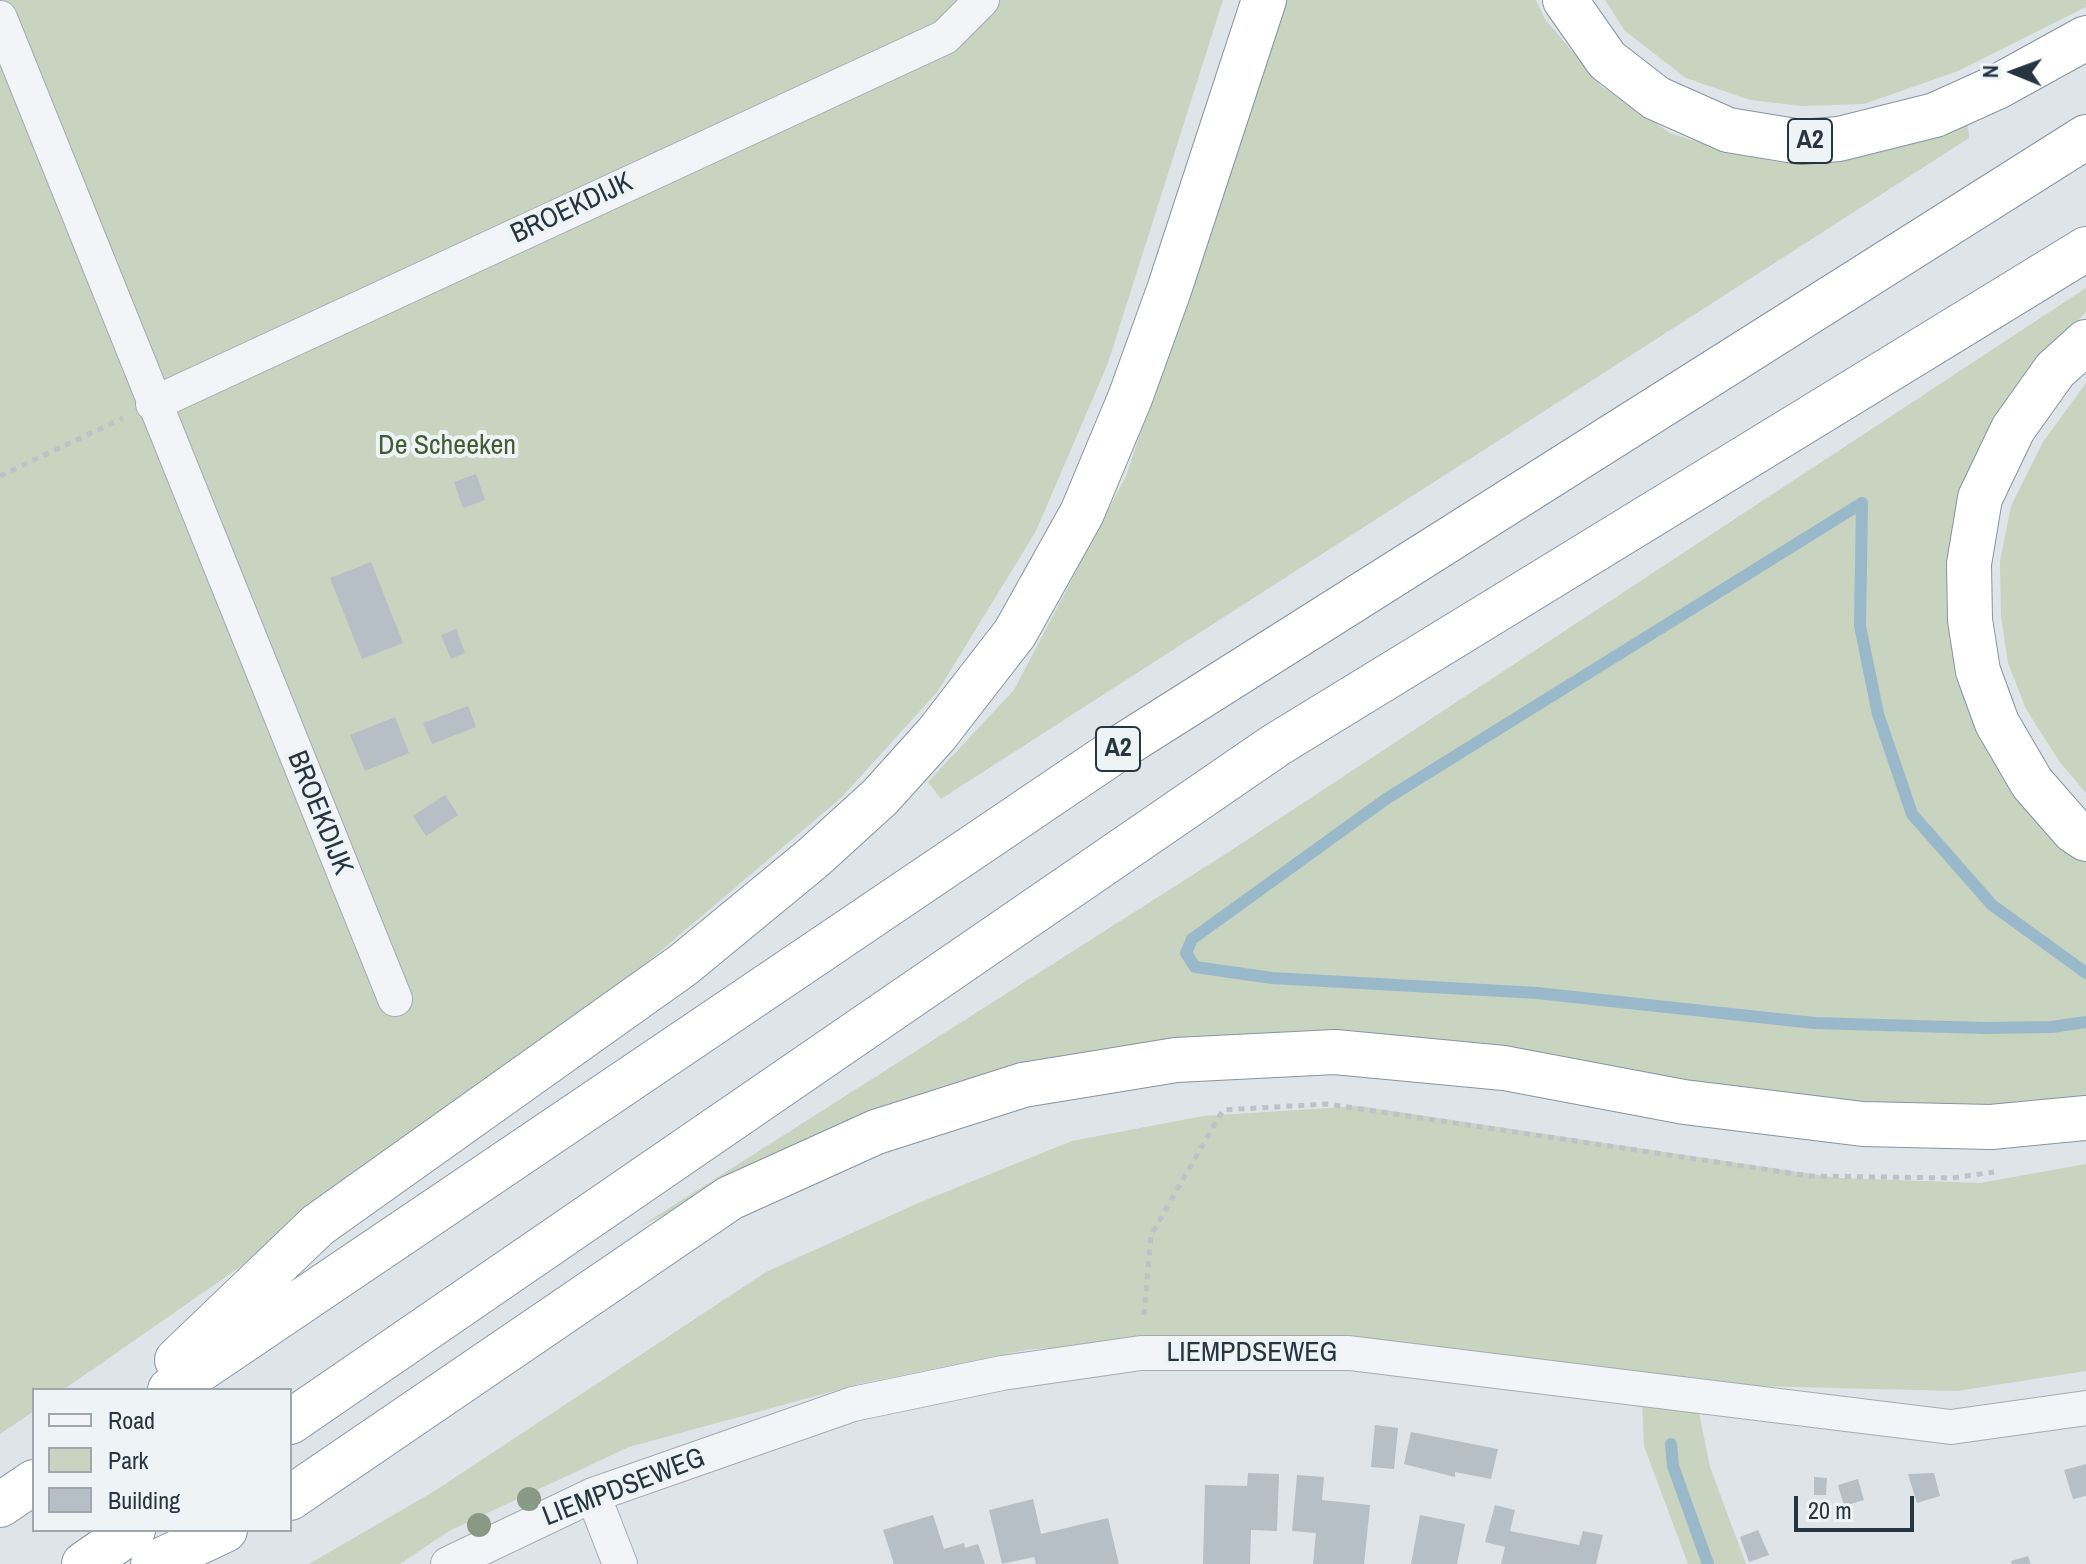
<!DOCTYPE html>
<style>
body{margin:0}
#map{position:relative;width:2086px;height:1564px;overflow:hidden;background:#dfe4e9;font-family:"Archivo Narrow",sans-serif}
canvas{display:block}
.legend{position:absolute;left:32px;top:1388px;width:260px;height:144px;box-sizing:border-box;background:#eef3f6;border:2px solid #9ea7ad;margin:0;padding:10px 14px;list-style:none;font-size:24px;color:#273540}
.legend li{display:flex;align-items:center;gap:16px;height:40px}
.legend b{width:40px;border:2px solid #9ea7ad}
.north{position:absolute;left:1974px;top:32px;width:80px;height:80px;-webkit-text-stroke:6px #eef3f6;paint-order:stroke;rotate:271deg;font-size:22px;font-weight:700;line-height:32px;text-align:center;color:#273540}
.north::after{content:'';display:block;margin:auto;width:28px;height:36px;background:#273540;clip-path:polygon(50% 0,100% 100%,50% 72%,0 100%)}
.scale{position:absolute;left:1794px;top:1496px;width:120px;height:36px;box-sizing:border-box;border:4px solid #273540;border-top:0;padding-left:10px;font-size:24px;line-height:28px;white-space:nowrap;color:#273540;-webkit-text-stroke:6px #eef3f6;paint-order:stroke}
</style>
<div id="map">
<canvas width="2086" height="1564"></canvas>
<ul class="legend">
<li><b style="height:10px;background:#f2f4f7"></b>Road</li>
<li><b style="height:22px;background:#c8d3c0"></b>Park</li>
<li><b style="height:22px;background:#b6bec6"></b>Building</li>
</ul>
<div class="north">N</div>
<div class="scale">20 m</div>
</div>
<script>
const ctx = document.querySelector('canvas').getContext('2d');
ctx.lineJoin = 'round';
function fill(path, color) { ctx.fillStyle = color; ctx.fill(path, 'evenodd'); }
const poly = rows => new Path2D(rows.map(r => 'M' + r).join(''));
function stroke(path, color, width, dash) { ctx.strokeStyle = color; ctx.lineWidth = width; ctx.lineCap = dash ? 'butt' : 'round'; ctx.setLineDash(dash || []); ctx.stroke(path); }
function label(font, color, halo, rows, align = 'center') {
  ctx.font = font + ' "Archivo Narrow",sans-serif'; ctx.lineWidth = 8; ctx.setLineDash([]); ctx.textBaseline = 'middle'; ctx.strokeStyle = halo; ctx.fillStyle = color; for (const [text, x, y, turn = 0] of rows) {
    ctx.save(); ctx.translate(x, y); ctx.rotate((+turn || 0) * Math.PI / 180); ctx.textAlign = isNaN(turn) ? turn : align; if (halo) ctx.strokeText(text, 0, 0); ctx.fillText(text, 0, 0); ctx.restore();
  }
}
fill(poly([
 [0,0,1223,0,1108,363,1036,531,938,691,842,797,644,965,286,1235,63,1390,34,1390,34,1411,0,1434],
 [1287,0,1536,0,1545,19,1601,86,1670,133,1731,153,1784,163,1873,154,1968,125,1969,138,941,799,928,782,1014,690,1126,476],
 [1605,0,2086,0,2086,7,1958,71,1864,104,1803,106,1750,100,1686,78,1625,31],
 [2086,288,2086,312,2038,364,1951,621,2086,859,2086,1095,1988,1106,1862,1105,1175,1044,726,1186,641,1226,1224,855],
 [2086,383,2086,793,2059,761,2026,709,2008,663,2001,616,2000,561,2011,506,2043,442],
 [1359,1106,1838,1178,1980,1183,2086,1164,2086,1371,1957,1391,1713,1385,1341,1340,1031,1349,863,1383,629,1447,449,1531,400,1564,309,1564,433,1492,766,1272,916,1204,1072,1141,1203,1116],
 [1642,1403,1699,1412,1710,1467,1746,1564,1688,1564,1644,1446]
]), '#c8d3c0');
stroke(poly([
 [2086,973,1992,905,1912,814,1878,714,1860,626,1862,503,1386,799,1192,939,1186,953,1195,967,1272,978,1537,993,1814,1023,1984,1028,2052,1027,2086,1022],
 [1671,1444,1673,1466,1708,1564]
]), '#99b9ca', 12);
fill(poly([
 [476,474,485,500,463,508,454,482],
 [371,562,403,643,362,659,330,578],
 [456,629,465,653,451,659,441,635],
 [468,706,476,727,432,744,423,723],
 [395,717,409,753,365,771,350,735],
 [445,795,458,815,426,836,413,816],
 [1375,1425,1398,1428,1394,1469,1371,1467],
 [1411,1432,1498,1449,1491,1479,1455,1472,1455,1477,1404,1464],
 [2086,1464,2086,1496,2073,1499,2064,1470],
 [1248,1473,1279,1474,1277,1531,1251,1530,1250,1564,1203,1564,1205,1485,1247,1486],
 [1934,1473,1940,1496,1917,1503,1908,1474],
 [1297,1475,1324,1477,1322,1500,1370,1505,1364,1564,1313,1564,1316,1533,1292,1531],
 [1814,1477,1827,1478,1826,1495,1814,1495],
 [1858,1479,1864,1500,1844,1506,1838,1485],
 [1033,1499,1041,1534,1108,1518,1119,1564,1036,1564,1034,1557,1002,1564,989,1510],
 [1495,1505,1515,1510,1510,1531,1579,1545,1583,1531,1603,1535,1596,1564,1501,1564,1505,1547,1485,1542],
 [933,1515,944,1549,964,1543,965,1548,978,1544,985,1564,894,1564,883,1530],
 [1420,1515,1465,1524,1457,1564,1411,1564],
 [1758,1530,1769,1555,1749,1562,1740,1537],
 [2028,1556,2031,1564,2012,1564,2011,1561]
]), '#b6bec6');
const street = poly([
 [0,18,395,999],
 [153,404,945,37,982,0],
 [593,1495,620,1564],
 [448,1564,593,1495,853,1404,1002,1373,1141,1353,1349,1353,1951,1427,2086,1408]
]);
const highway = poly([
 [1565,0,1607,60,1656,98,1728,130,1801,142,1839,139,1935,115,1997,87,2086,38],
 [2086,342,2055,370,2013,429,1980,498,1969,564,1970,620,1978,671,1997,723,2032,783,2074,831,2086,839],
 [177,1360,318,1225,683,965,813,858,880,797,936,735,1015,633,1082,513,1130,398,1169,290,1264,0],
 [170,1390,1124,745,2086,137],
 [290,1422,1276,745,2086,249],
 [290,1498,730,1198,876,1132,1023,1085,1176,1060,1335,1052,1504,1068,1684,1102,1863,1124,1991,1127,2086,1118],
 [0,1505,34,1482],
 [84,1564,133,1530],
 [153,1564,225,1530]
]);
stroke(street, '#a4acb3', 36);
stroke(highway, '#8694a0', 46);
stroke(poly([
 [0,476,123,418],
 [1144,1315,1151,1235,1223,1110,1327,1104,1810,1176,1952,1178,1994,1172]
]), '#bdc2c7', 5, [6, 6]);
stroke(street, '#f2f4f7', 34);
stroke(highway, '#fff', 44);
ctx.fillStyle = '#899985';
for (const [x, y] of [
 [529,1499],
 [479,1525]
]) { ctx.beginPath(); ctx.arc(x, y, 12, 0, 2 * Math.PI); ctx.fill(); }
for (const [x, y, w] of [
 [1810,141,44],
 [1118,749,44]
]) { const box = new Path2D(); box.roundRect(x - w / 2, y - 22, w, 44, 6); ctx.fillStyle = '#eef3f6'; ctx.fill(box); stroke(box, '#273540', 2); }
label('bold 26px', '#273540', null, [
 ["A2",1810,141],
 ["A2",1118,749]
]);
label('28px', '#273540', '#eef3f6', [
 ["BROEKDIJK",572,209,-25],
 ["BROEKDIJK",319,813,68],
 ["LIEMPDSEWEG",1252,1353],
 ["LIEMPDSEWEG",624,1488,-21]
]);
label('28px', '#435c34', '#eef3f6', [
 ["De Scheeken",447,446]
]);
</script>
